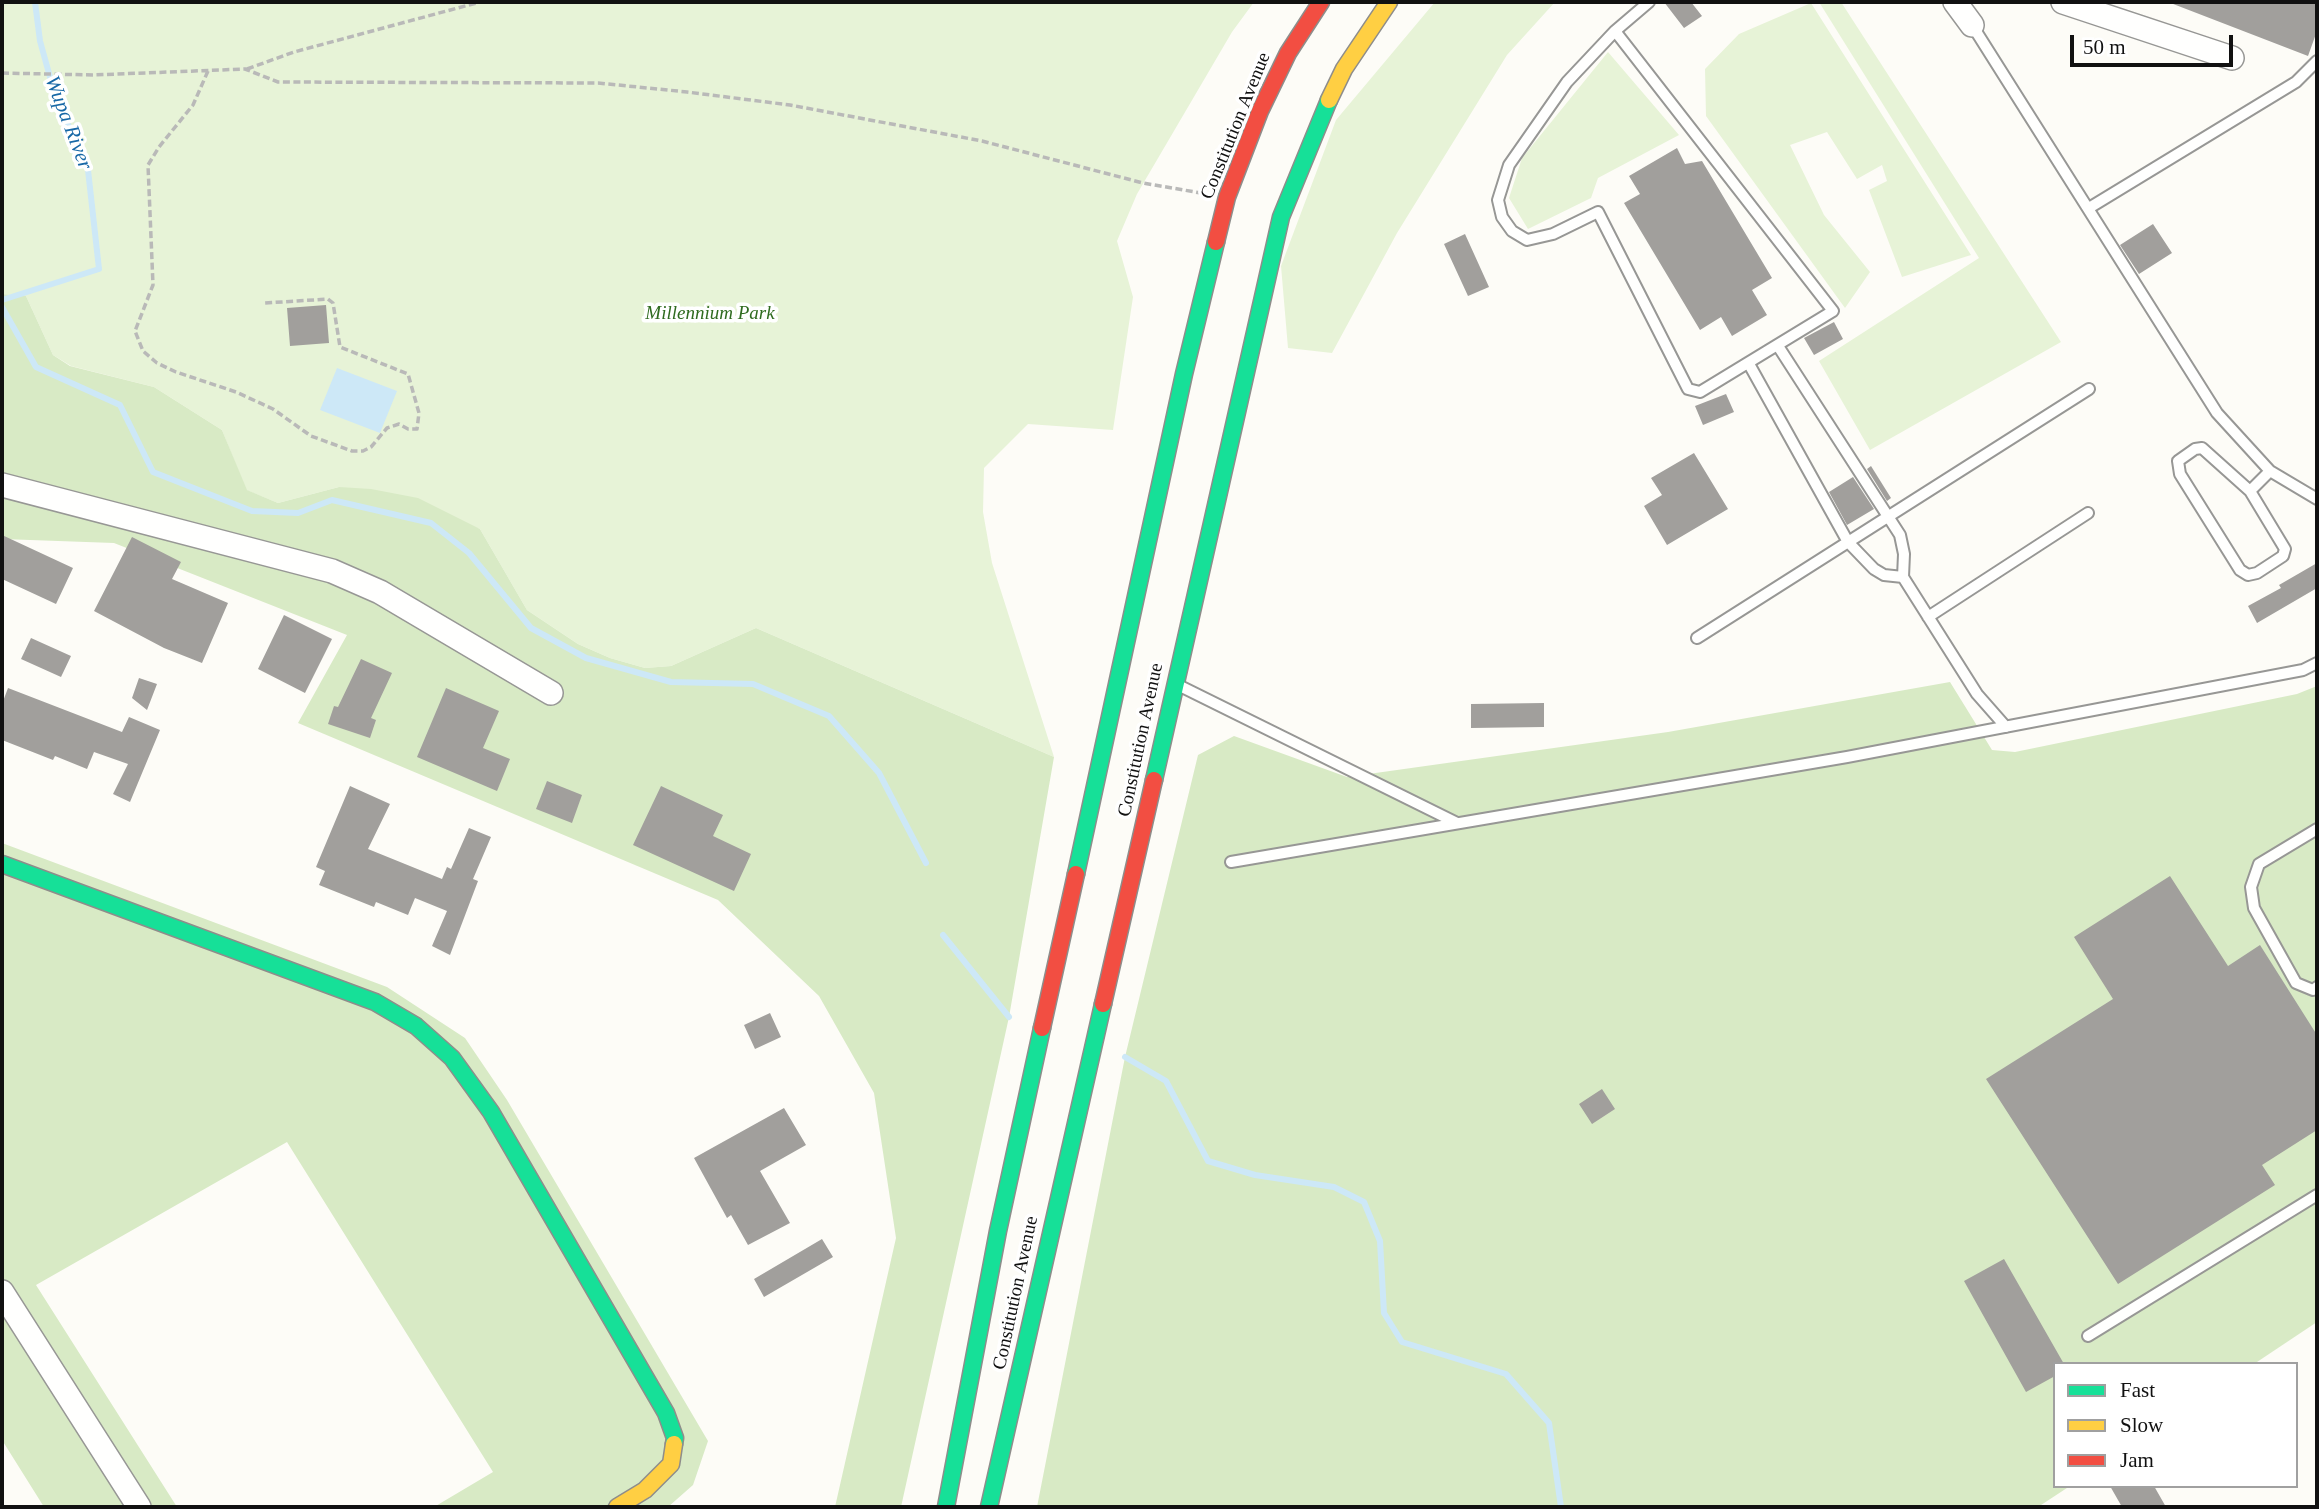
<!DOCTYPE html>
<style>
body{margin:0}
#map{position:relative;width:2319px;height:1509px;overflow:hidden;background:#fdfcf7;font-family:Georgia,serif}
canvas{display:block}
.frame{position:absolute;inset:0;border:4px solid #111;pointer-events:none}
.legend{position:absolute;left:2053px;top:1362px;width:245px;height:126px;box-sizing:border-box;background:#fff;border:2px solid #a0a0a0;margin:0;padding:9px 12px;list-style:none;font-size:21px;color:#111}
.legend li{display:flex;align-items:center;gap:14px;height:35px}
.legend b{width:35px;border:2px solid #a0a0a0}
.scale{position:absolute;left:2070px;top:35px;width:163px;height:32px;box-sizing:border-box;border:4px solid #111;border-top:0;padding-left:9px;font-size:21px;line-height:24px;white-space:nowrap;color:#111;-webkit-text-stroke:5px #fff;paint-order:stroke}
</style>
<div id="map">
<canvas width="2319" height="1509"></canvas>
<div class="frame"></div>
<ul class="legend">
<li><b style="height:9px;background:#16e098"></b>Fast</li>
<li><b style="height:9px;background:#ffcf43"></b>Slow</li>
<li><b style="height:9px;background:#f24e42"></b>Jam</li>
</ul>
<div class="scale">50 m</div>
</div>
<script>
const ctx = document.querySelector('canvas').getContext('2d');
ctx.lineJoin = 'round';
function fill(path, color) { ctx.fillStyle = color; ctx.fill(path, 'evenodd'); }
const poly = rows => new Path2D(rows.map(r => 'M' + r).join(''));
function stroke(path, color, width, dash) { ctx.strokeStyle = color; ctx.lineWidth = width; ctx.lineCap = dash ? 'butt' : 'round'; ctx.setLineDash(dash || []); ctx.stroke(path); }
function label(font, color, halo, rows, align = 'center') {
  ctx.font = font + ' Georgia,serif'; ctx.lineWidth = 7; ctx.setLineDash([]); ctx.textBaseline = 'middle'; ctx.strokeStyle = halo; ctx.fillStyle = color; for (const [text, x, y, turn = 0] of rows) {
    ctx.save(); ctx.translate(x, y); ctx.rotate((+turn || 0) * Math.PI / 180); ctx.textAlign = isNaN(turn) ? turn : align; if (halo) ctx.strokeText(text, 0, 0); ctx.fillText(text, 0, 0); ctx.restore();
  }
}
fill(poly([
 [2,2,1254,2,1232,32,1137,194,1117,241,1133,297,1113,430,1028,424,984,468,983,512,992,563,1054,757,756,628,671,666,645,668,610,658,578,644,527,610,480,529,339,487,278,503,246,490,222,430,154,387,71,366,53,355,26,296,2,294],
 [1435,2,1555,2,1507,55,1397,233,1332,353,1288,348,1281,266,1336,120],
 [1819,2,1841,2,2061,342,1870,450,1819,361,1979,258],
 [1811,3,1971,255,1902,277,1869,190,1887,181,1882,165,1857,179,1827,132,1790,145,1824,215,1870,272,1845,308,1706,116,1705,69,1739,34],
 [1608,52,1679,135,1598,178,1591,198,1528,229,1509,198,1522,158]
]), '#e7f3d7');
fill(poly([
 [2,294,26,296,53,355,70,366,154,387,222,430,247,490,278,503,339,487,371,489,418,498,480,529,527,610,578,644,610,658,645,668,671,666,756,628,1054,757,1009,1017,901,1507,835,1507,896,1238,874,1093,819,996,718,900,298,723,347,635,114,543,2,539],
 [1950,682,1992,750,2015,752,2297,694,2317,686,2317,1322,2254,1364,2055,1364,2055,1486,2070,1486,2038,1507,1037,1507,1125,1057,1198,755,1234,736,1347,777,1668,732],
 [2,843,387,987,465,1038,507,1100,708,1441,693,1485,668,1507,434,1507,493,1472,287,1142,36,1285,177,1507,44,1507,2,1440]
]), '#d8eac5');
fill(poly([
 [337,368,397,391,380,433,320,410]
]), '#cde8f7');
stroke(poly([
 [2,300,99,269,87,161,58,106,40,41,35,2],
 [2,307,36,367,120,405,153,472,252,511,298,513,332,500,431,523,469,553,531,628,586,658,671,682,753,684,829,716,879,773,926,863],
 [943,935,1009,1017],
 [1125,1057,1166,1081,1208,1161,1255,1175,1334,1187,1364,1202,1380,1241,1384,1313,1402,1342,1506,1374,1549,1423,1561,1507]
]), '#cde8f7', 6);
fill(poly([
 [1664,2,1691,2,1702,16,1684,28],
 [2168,2,2317,2,2317,31,2308,56],
 [1677,148,1685,164,1702,161,1772,278,1752,290,1767,315,1732,336,1721,317,1700,330,1624,203,1640,194,1629,176],
 [2153,224,2172,253,2139,274,2120,245],
 [1465,234,1489,287,1468,296,1444,244],
 [326,305,329,343,290,346,287,308],
 [1834,322,1843,339,1814,355,1804,338],
 [1726,394,1734,412,1703,425,1695,406],
 [1694,453,1728,509,1667,545,1644,506,1662,495,1651,478],
 [1871,466,1891,498,1887,501,1867,469],
 [1853,477,1874,509,1847,525,1829,492],
 [2,535,73,568,56,604,2,579],
 [132,537,181,562,172,579,228,603,202,663,164,648,94,611],
 [2317,563,2317,588,2257,623,2248,606,2281,588,2279,585],
 [284,615,332,639,305,693,258,669],
 [31,638,71,656,61,677,21,659],
 [361,659,392,673,371,718,376,720,370,738,328,724,334,706,338,707],
 [139,678,157,684,147,710,132,698],
 [8,688,122,732,129,717,160,730,130,802,113,794,128,764,94,752,87,769,55,756,53,760,2,740,2,704],
 [446,688,499,711,483,748,510,759,497,791,417,757],
 [1544,703,1544,727,1471,728,1471,704],
 [547,781,582,795,572,823,536,809],
 [350,786,390,804,368,849,442,879,447,867,451,869,469,828,491,837,473,879,478,881,450,955,432,946,447,911,415,898,408,915,376,902,374,907,319,885,325,871,316,867],
 [661,786,723,815,713,836,751,854,734,891,633,845],
 [2170,876,2228,966,2260,945,2317,1035,2317,1130,2262,1165,2275,1185,2118,1284,1986,1079,2113,999,2074,937],
 [770,1013,781,1037,755,1049,744,1025],
 [1602,1089,1615,1109,1592,1124,1579,1104],
 [784,1108,806,1145,760,1171,790,1223,748,1245,731,1215,727,1218,694,1158],
 [822,1239,833,1257,764,1297,754,1279],
 [2004,1259,2064,1364,2055,1364,2055,1376,2026,1392,1964,1281],
 [2110,1486,2154,1486,2166,1507,2122,1507]
]), '#a19f9c');
const lane = poly([
 [1972,25,2217,413,2270,471,2317,499],
 [1615,31,1833,311,1700,392,1688,389,1598,212,1553,234,1527,240,1512,231,1502,217,1498,200,1509,165,1567,82,1615,31],
 [1615,31,1649,2],
 [2089,208,2296,82,2317,61],
 [1778,346,1900,535,1904,554,1903,577,1977,694,2006,727],
 [1749,364,1848,542,1874,569,1884,575,1903,577],
 [2250,491,2202,448,2195,449,2178,461,2180,474,2240,570,2248,575,2257,573,2283,556,2285,549,2250,491,2270,471],
 [1928,617,2088,513],
 [1697,638,2089,389],
 [1180,686,1457,823],
 [2317,829,2259,864,2251,887,2254,908,2296,983,2313,990,2317,987],
 [1231,862,1847,757,2303,670,2317,663],
 [2088,1336,2317,1195]
]);
const street = poly([
 [1955,2,1972,25],
 [2063,2,2232,58],
 [2,485,332,571,380,592,551,693],
 [2,1292,139,1507]
]);
const fast = poly([
 [1154,780,1281,217,1329,100],
 [2,864,375,1002,416,1026,452,1058,491,1112,666,1413,675,1438,674,1444],
 [1076,874,1184,374,1216,242],
 [946,1507,998,1231,1042,1028],
 [989,1507,1103,1004]
]);
const slow = poly([
 [1329,100,1344,69,1389,2],
 [617,1507,645,1490,671,1464,674,1444]
]);
const jam = poly([
 [1216,242,1227,197,1260,111,1288,53,1321,2],
 [1103,1004,1154,780],
 [1042,1028,1076,874]
]);
stroke(lane, '#979795', 14);
stroke(street, '#979795', 26);
stroke(fast, '#8e8d8b', 19);
stroke(slow, '#8e8d8b', 19);
stroke(jam, '#8e8d8b', 19);
stroke(poly([
 [247,69,294,52,480,2],
 [208,71,193,105,159,147,148,165,153,285,135,331,143,351,157,363,176,372,236,392,273,409,311,436,352,451,363,451,371,447,387,428,399,424,408,429,417,429,419,413,408,374,340,347,333,303,328,299,265,303],
 [2,73,93,75,245,69,278,82,598,83,687,92,790,105,982,141,1143,183,1201,193]
]), '#b9b9b8', 3.5, [7, 3.5]);
stroke(lane, '#fffffe', 10);
stroke(street, '#fffffe', 23);
stroke(fast, '#16e098', 16);
stroke(slow, '#ffcf43', 16);
stroke(jam, '#f24e42', 16);
label('19px', '#111', '#fff', [
 ["Constitution Avenue",1236,126,-68],
 ["Constitution Avenue",1141,740,-78],
 ["Constitution Avenue",1016,1293,-78]
]);
label('italic 19px', '#2f6b1f', '#fff', [
 ["Millennium Park",710,314]
]);
label('italic 21px', '#1768a6', '#fff', [
 ["Wupa River",68,123,69]
]);
</script>
